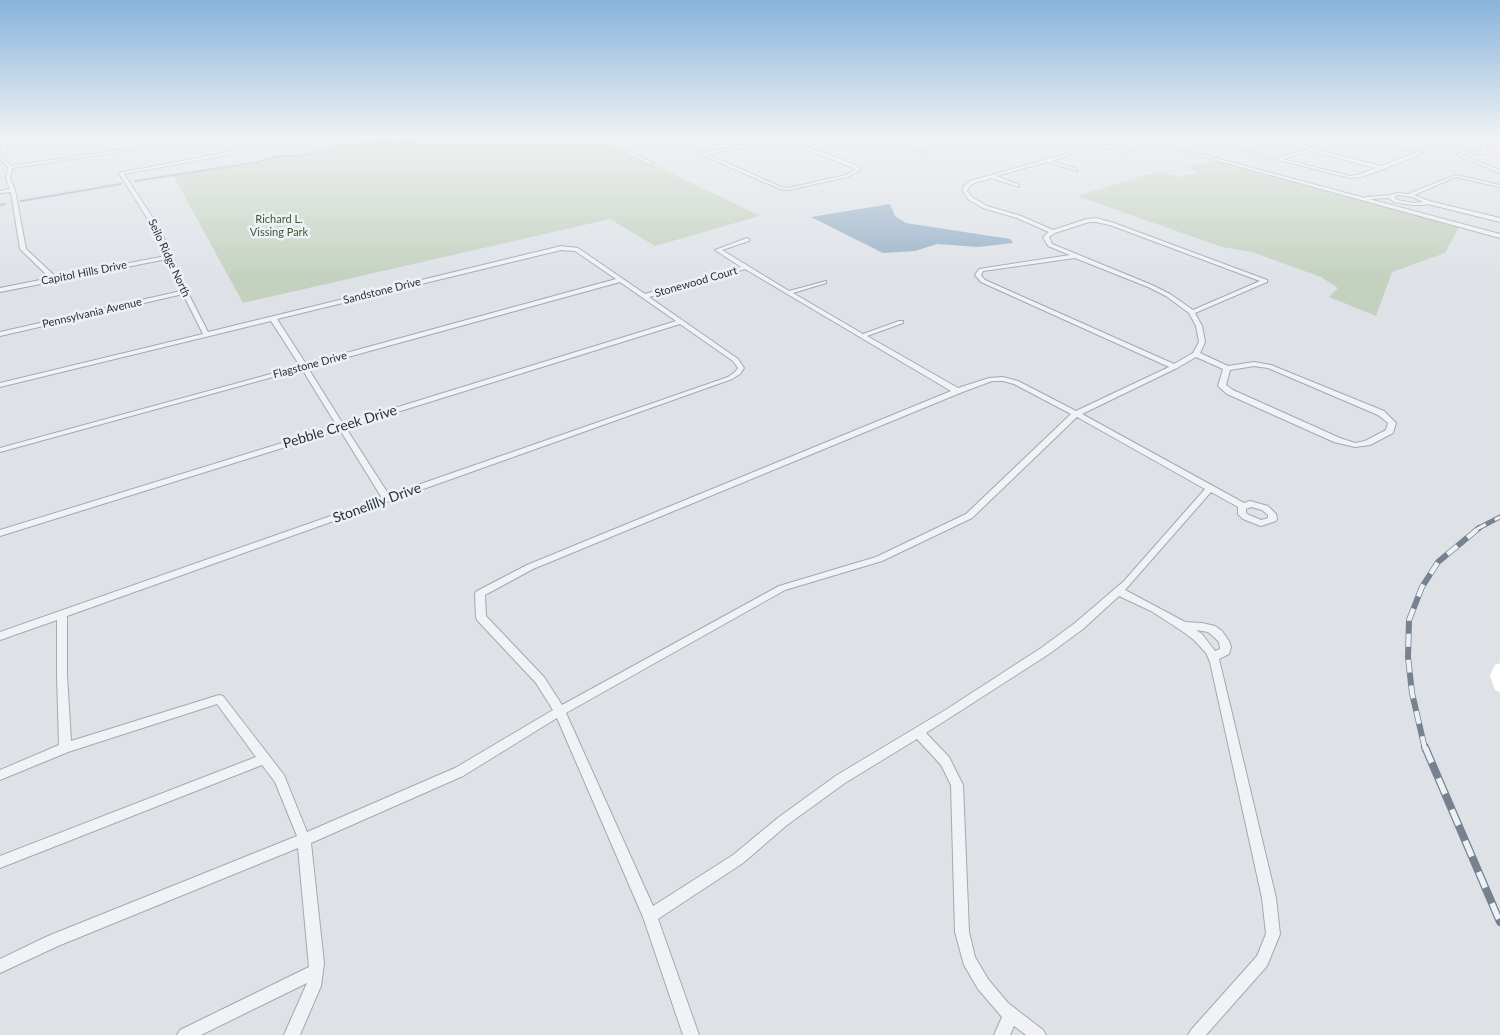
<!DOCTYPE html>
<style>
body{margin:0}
canvas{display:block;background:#dee2e7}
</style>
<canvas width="1500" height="1035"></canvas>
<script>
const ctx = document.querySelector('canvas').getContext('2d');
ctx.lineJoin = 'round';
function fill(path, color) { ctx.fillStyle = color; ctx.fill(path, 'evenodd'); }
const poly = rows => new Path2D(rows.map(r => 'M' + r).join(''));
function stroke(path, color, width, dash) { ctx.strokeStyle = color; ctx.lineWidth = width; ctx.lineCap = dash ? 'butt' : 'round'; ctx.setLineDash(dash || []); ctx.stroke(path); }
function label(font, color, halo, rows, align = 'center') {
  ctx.font = font + ' Lato,sans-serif'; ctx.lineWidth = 5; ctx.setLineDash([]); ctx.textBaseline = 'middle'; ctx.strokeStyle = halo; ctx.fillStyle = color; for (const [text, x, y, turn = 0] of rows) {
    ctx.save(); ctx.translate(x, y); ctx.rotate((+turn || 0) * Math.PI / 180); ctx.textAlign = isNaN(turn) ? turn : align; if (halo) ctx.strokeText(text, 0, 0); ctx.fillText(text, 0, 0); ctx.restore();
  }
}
fill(poly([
 [410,136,595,136,760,216,655,246,610,219,243,303,173,175],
 [1222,161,1460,225,1445,253,1392,272,1376,316,1329,297,1338,288,1321,277,1252,252,1222,247,1077,196,1158,171,1177,177,1197,173,1185,166]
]), '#c4d1bf');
fill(poly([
 [890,204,895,216,906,223,1010,239,1013,243,978,247,937,244,915,251,883,253,811,217]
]), '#98b1c8');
stroke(poly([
 [135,181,259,162,279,156,301,156,346,145,416,141,442,136],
 [21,201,121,184],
 [0,205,5,204]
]), '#98b1c8', 2);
const minor = poly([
 [1,136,5,136,7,148,91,136,99,136,6,150,3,153,1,152,3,149,1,136],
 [217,136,224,136,12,168,10,179,15,190,26,249,56,277,166,256,154,229,119,173,234,151,224,136,228,136,238,153,124,174,160,229,186,289,208,332,561,246,578,248,645,294,741,267,715,250,747,238,750,240,749,241,722,250,789,291,826,281,826,283,793,293,863,334,899,321,903,321,903,323,867,336,958,388,989,378,1003,377,1018,381,1076,411,1169,367,981,282,975,275,979,269,1070,255,1048,246,1043,237,1049,232,1017,218,983,208,969,200,963,191,964,186,970,181,1066,154,1082,144,1091,136,1095,136,1090,141,1133,152,1132,154,1088,143,1068,156,1052,161,1077,169,1077,171,1047,162,996,176,1019,185,1019,187,992,178,974,183,968,188,967,191,973,198,987,206,1021,216,1053,230,1087,219,1096,218,1114,223,1267,280,1267,282,1195,313,1202,326,1205,342,1200,353,1228,366,1254,362,1271,365,1384,411,1396,423,1393,433,1370,445,1355,447,1334,442,1227,394,1218,386,1223,369,1196,357,1177,368,1082,414,1244,503,1250,501,1268,506,1276,514,1277,519,1276,521,1261,526,1258,525,1243,519,1238,514,1238,507,1211,492,1125,590,1157,607,1185,622,1202,623,1215,626,1222,631,1229,641,1231,647,1229,654,1219,659,1276,898,1280,934,1267,966,1206,1035,1188,1035,1191,1030,1257,956,1266,934,1262,898,1210,662,1206,653,1194,640,1182,631,1151,611,1119,596,1083,629,1049,654,926,733,949,757,963,785,969,932,975,957,988,979,1008,1003,1043,1030,1046,1035,1026,1035,1014,1026,1010,1035,994,1035,1002,1017,978,989,964,965,955,932,951,785,941,765,917,739,845,783,787,825,743,863,658,919,699,1035,683,1035,643,917,557,718,463,776,311,843,324,963,321,986,300,1035,284,1035,307,983,201,1035,177,1035,180,1030,309,967,298,848,58,946,0,973,0,959,48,936,297,836,275,782,262,765,0,868,0,856,256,757,217,704,68,752,0,780,0,770,59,745,57,675,57,620,0,640,0,632,382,498,340,430,0,536,0,530,337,426,302,369,0,452,0,448,300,366,271,321,0,387,0,383,203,334,183,294,0,336,0,332,181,291,167,259,0,292,0,288,50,278,20,249,11,192,0,193,0,191,10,189,6,179,8,167,0,159,0,156,11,166,217,136],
 [1089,222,1096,222,1110,225,1260,281,1193,310,1170,294,1152,285,1052,244,1049,237,1055,233,1089,222],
 [561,250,575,251,616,279,306,364,277,319,561,250],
 [1075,258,1148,287,1166,296,1189,313,1196,326,1199,342,1193,353,1174,364,985,280,981,275,983,271,1075,258],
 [745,269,951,391,527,565,477,591,475,593,476,617,477,620,536,683,553,710,455,768,307,832,284,775,223,696,219,695,71,741,67,675,67,616,732,379,740,374,744,368,738,359,649,297,745,269],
 [620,282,676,321,343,424,308,368,620,282],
 [680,324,733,361,738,368,735,372,728,377,389,495,346,428,680,324],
 [1254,366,1268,368,1378,415,1388,423,1386,430,1365,441,1355,443,1340,438,1233,390,1226,385,1230,370,1254,366],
 [992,381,1003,381,1014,384,1071,414,966,514,876,557,779,586,562,705,544,677,486,616,485,595,533,569,960,393,992,381],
 [1077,417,1205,489,1124,581,1075,623,1041,648,947,709,837,775,779,817,733,855,653,906,566,713,785,590,882,561,972,518,1077,417],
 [1251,507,1262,510,1268,515,1268,518,1261,520,1249,515,1246,513,1246,509,1251,507],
 [1196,630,1208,632,1214,637,1219,642,1220,649,1215,651,1202,634,1196,630],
 [309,136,314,136,320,138,348,136,320,140,309,136],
 [593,136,597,136,653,163,649,164,593,136],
 [659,136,663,136,703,153,779,138,775,136,783,137,797,136,796,137,787,139,855,165,859,167,859,171,847,177,788,190,780,189,659,136],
 [783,140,851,167,855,169,855,170,846,175,788,188,781,187,707,154,783,140],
 [873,136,878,136,928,153,925,154,873,136],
 [1128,136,1133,136,1365,198,1367,197,1392,195,1397,193,1408,194,1456,175,1500,185,1500,187,1456,177,1414,195,1429,201,1500,218,1500,222,1428,204,1423,205,1413,205,1394,202,1389,198,1369,199,1500,234,1500,238,1128,136],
 [1398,195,1413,197,1423,202,1413,203,1397,200,1394,197,1398,195],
 [1185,136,1190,136,1278,158,1326,143,1328,142,1324,136,1328,136,1331,143,1314,149,1381,166,1416,153,1352,137,1351,136,1356,136,1422,153,1384,169,1361,177,1350,178,1185,136],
 [1310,151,1376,168,1358,175,1350,176,1283,159,1310,151],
 [1499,136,1500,136,1500,138,1487,144,1485,147,1490,154,1464,153,1462,155,1500,170,1500,173,1457,155,1463,151,1485,152,1481,147,1484,142,1499,136]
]);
stroke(minor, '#a3a9b1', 2);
fill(minor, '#f0f2f6');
fill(poly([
 [1500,663,1500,692,1495,690,1490,675,1495,665,1500,663]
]), '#fff');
const railFar2 = poly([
 [1477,529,1500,517]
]);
const railFar1 = poly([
 [1425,749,1412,693,1408,657,1409,620,1422,587,1438,562,1479,528]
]);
const rail = poly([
 [1425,747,1500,922]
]);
stroke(railFar2, '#778291', 5);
stroke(railFar1, '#778291', 6);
stroke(rail, '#778291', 8);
stroke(railFar2, '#edf1f5', 3, [10]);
stroke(railFar1, '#edf1f5', 4.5, [13]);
stroke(rail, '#edf1f5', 5.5, [17]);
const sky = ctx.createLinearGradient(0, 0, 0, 280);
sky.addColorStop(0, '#88b3db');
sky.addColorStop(0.49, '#f0f2f4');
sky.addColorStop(1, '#f0f2f400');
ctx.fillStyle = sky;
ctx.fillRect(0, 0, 1500, 280);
label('11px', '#3d5a34', '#edf1f5', [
 ["Richard L.",279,219],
 ["Vissing Park",279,232]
]);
label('11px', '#27303e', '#edf1f5', [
 ["Seilo Ridge North",169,258,65],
 ["Capitol Hills Drive",84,273,-11],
 ["Stonewood Court",696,282,-16],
 ["Sandstone Drive",382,291,-14],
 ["Pennsylvania Avenue",92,313,-13],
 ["Flagstone Drive",310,365,-15]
]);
label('14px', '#27303e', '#edf1f5', [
 ["Pebble Creek Drive",340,427,-17],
 ["Stonelilly Drive",377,503,-20]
]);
</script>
